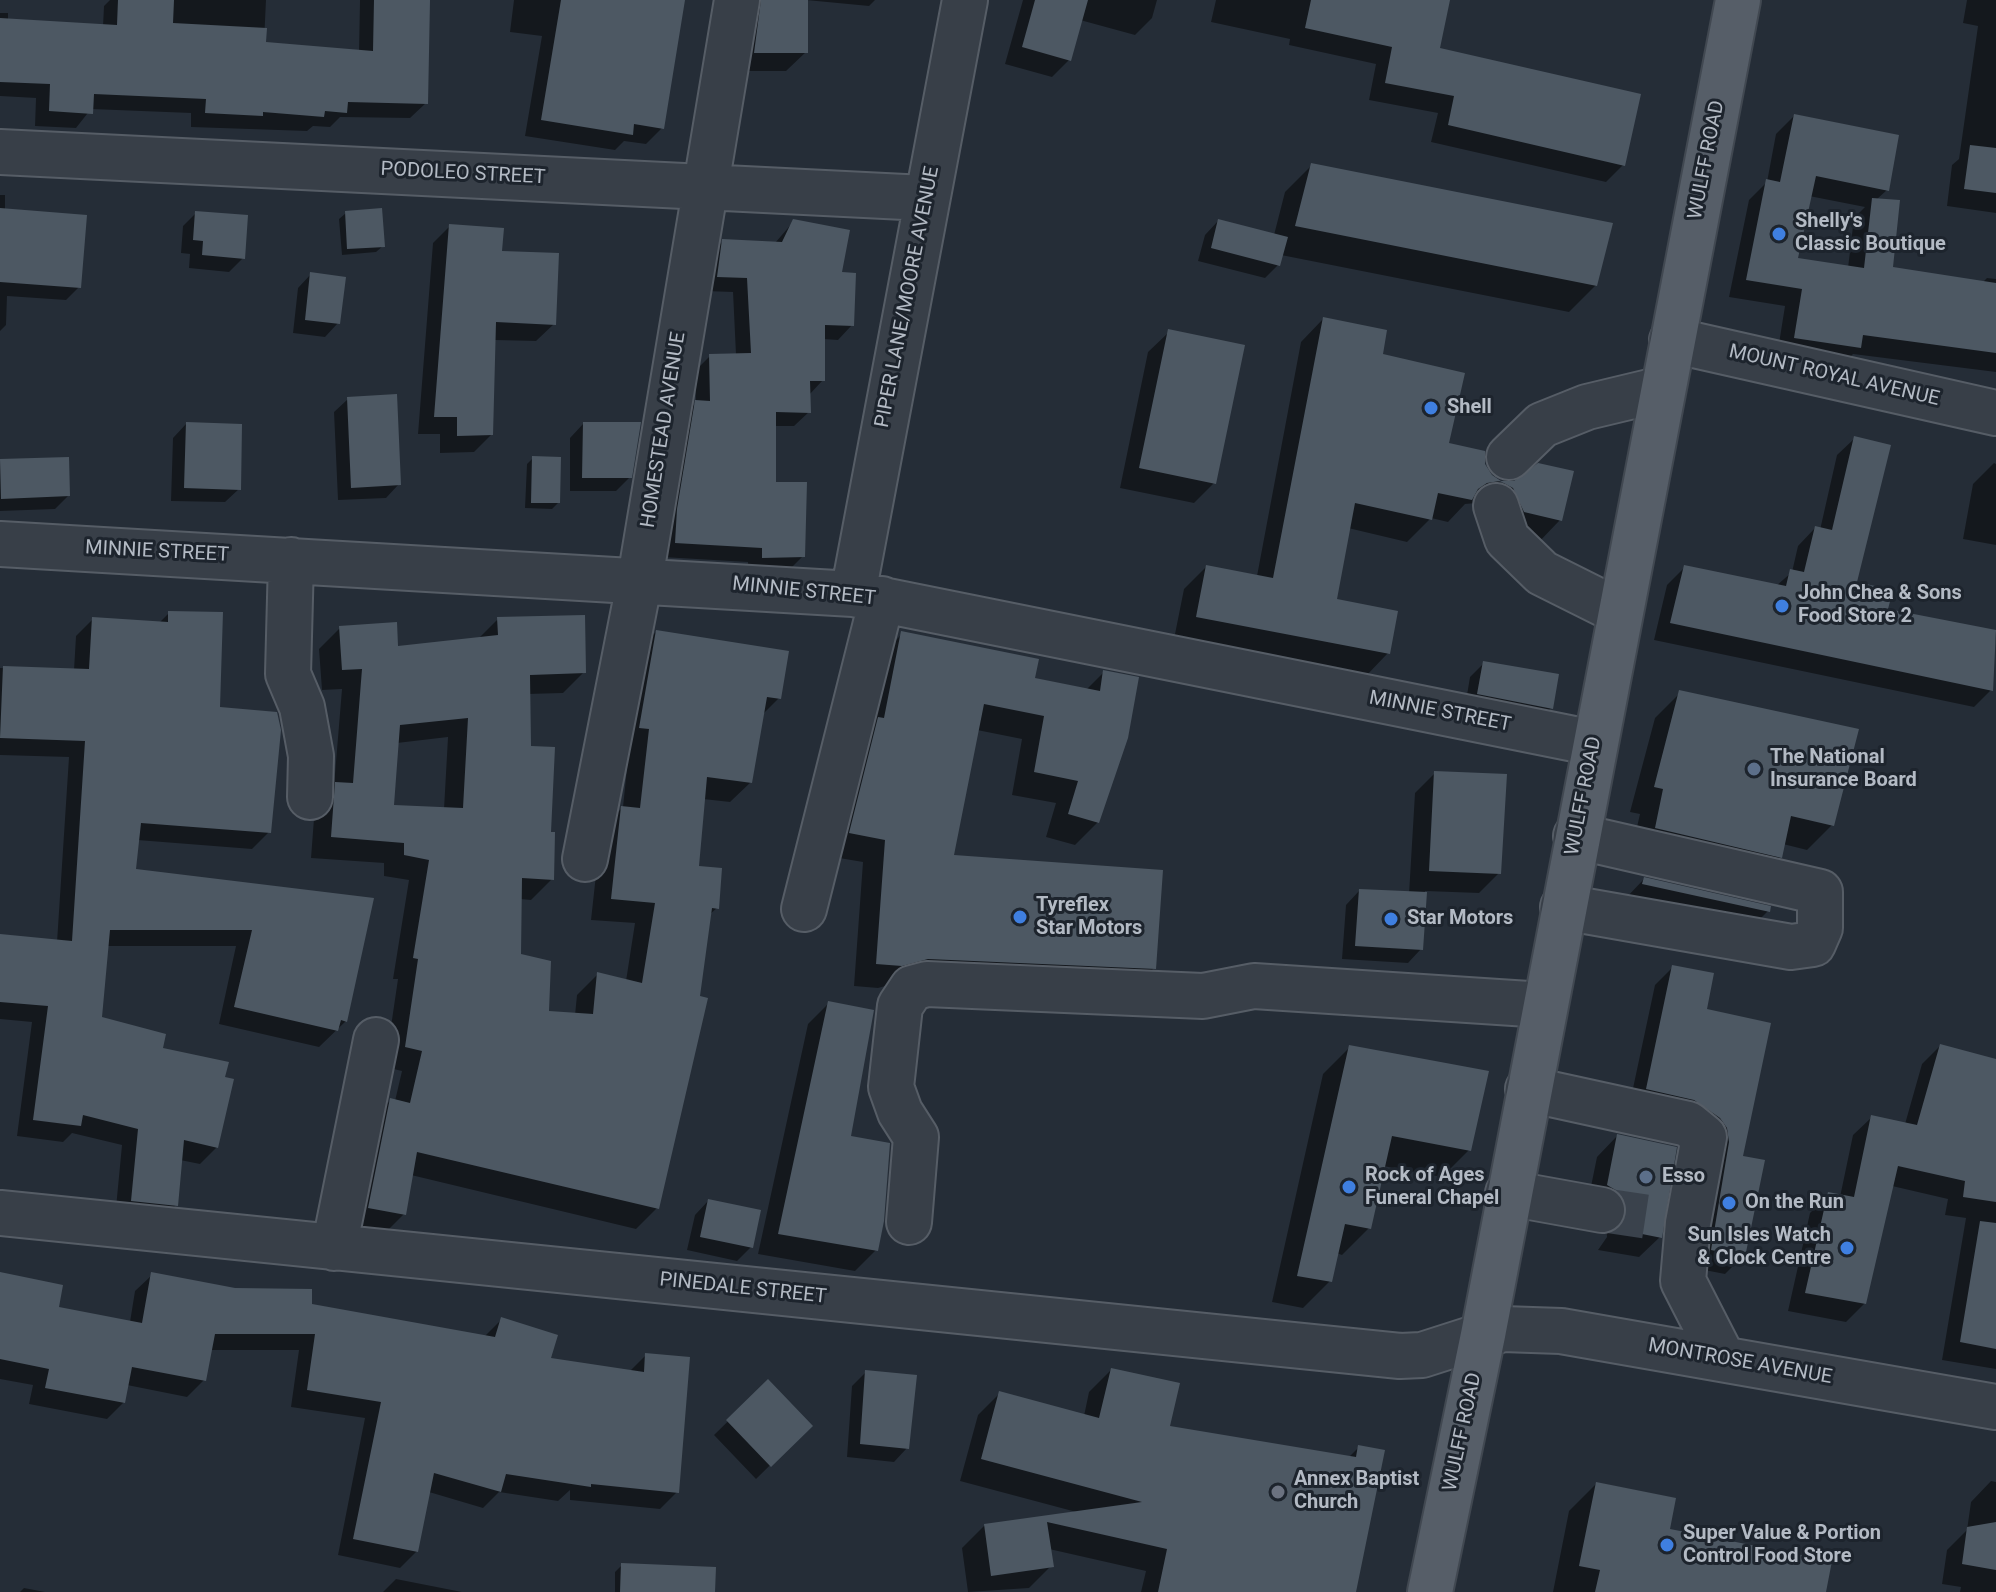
<!DOCTYPE html>
<style>
body{margin:0}
canvas{display:block;background:#252d37}
</style>
<canvas width="1996" height="1592"></canvas>
<script>
const ctx = document.querySelector('canvas').getContext('2d');
ctx.lineJoin = 'round';
function fill(path, color) { ctx.fillStyle = color; ctx.fill(path, 'evenodd'); }
const poly = rows => new Path2D(rows.map(r => 'M' + r).join(''));
function stroke(path, color, width, dash) { ctx.strokeStyle = color; ctx.lineWidth = width; ctx.lineCap = dash ? 'butt' : 'round'; ctx.setLineDash(dash || []); ctx.stroke(path); }
function label(font, color, halo, rows, align = 'center') {
  ctx.font = font + ' Roboto,sans-serif'; ctx.lineWidth = 6; ctx.setLineDash([]); ctx.textBaseline = 'middle'; ctx.strokeStyle = halo; ctx.fillStyle = color; for (const [text, x, y, turn = 0] of rows) {
    ctx.save(); ctx.translate(x, y); ctx.rotate((+turn || 0) * Math.PI / 180); ctx.textAlign = isNaN(turn) ? turn : align; if (halo) ctx.strokeText(text, 0, 0); ctx.fillText(text, 0, 0); ctx.restore();
  }
}
fill(poly([
 [110,0,266,0,264,43,359,52,360,0,428,0,426,103,410,118,340,117,330,127,313,126,307,131,191,127,191,113,91,109,76,128,35,126,36,98,0,96,0,13,8,13,8,21,103,26,104,6],
 [514,0,683,0,662,128,646,144,624,141,615,150,525,136,542,36,510,32],
 [748,0,875,0,869,6,806,0,806,52,786,71,735,71],
 [1023,0,1157,0,1152,18,1135,35,1080,20,1069,60,1052,77,1005,64],
 [1216,0,1448,0,1438,50,1623,165,1606,182,1431,142,1438,113,1369,100,1376,64,1289,45,1290,39,1211,22],
 [1967,0,1996,0,1996,213,1947,206,1952,165,1959,159,1978,26,1963,23],
 [1794,116,1887,190,1876,200,1891,269,1982,283,1987,278,1996,279,1996,372,1853,354,1841,366,1777,356,1785,306,1729,297,1749,200,1767,182,1776,134],
 [1809,196,1865,207,1854,218,1848,268,1796,260],
 [1312,165,1596,285,1569,312,1281,255,1278,265,1265,278,1198,261,1205,235,1218,221,1274,235,1285,192],
 [0,195,5,195,5,211,79,287,66,300,7,296,6,325,0,331],
 [196,213,243,258,229,272,189,268,190,254,181,253,183,226],
 [346,213,383,246,376,252,342,255,339,219],
 [794,221,839,274,852,325,838,340,823,339,823,380,809,395,809,412,794,426,774,426,774,484,803,556,788,571,748,572,748,562,662,557,681,417,696,403,695,371,710,356,736,355,733,292,704,291,708,256,723,241,775,243],
 [450,226,500,253,554,324,536,341,494,340,491,435,474,452,440,453,440,434,418,434,433,243],
 [311,274,338,323,325,337,293,333,298,288],
 [1323,319,1380,356,1446,444,1483,464,1490,476,1501,483,1515,483,1560,520,1538,543,1477,503,1465,504,1448,522,1431,518,1407,542,1348,528,1335,601,1388,653,1366,676,1174,639,1184,589,1206,567,1257,576,1301,342],
 [1169,332,1214,483,1194,503,1120,488,1148,352],
 [348,399,399,484,386,498,338,500,334,412],
 [186,424,239,489,225,502,171,501,173,438],
 [583,424,630,477,616,491,570,491,570,438],
 [1855,438,1854,584,1886,610,1996,632,1991,690,1974,707,1654,640,1667,585,1684,568,1776,586,1792,572,1798,546,1815,528,1820,530,1837,455],
 [533,458,558,503,552,509,525,508,527,464],
 [67,459,68,496,55,509,0,511,0,461],
 [1994,463,1996,464,1996,545,1963,539,1973,484],
 [169,613,218,709,269,832,252,849,137,840,134,871,371,900,346,1021,319,1047,219,1024,236,946,107,946,100,1019,160,1049,217,1147,200,1164,180,1160,176,1205,159,1222,115,1218,122,1145,72,1133,63,1142,17,1136,32,1022,0,1019,0,936,57,942,69,757,0,755,0,668,74,670,76,636,93,619,159,623],
 [498,619,584,672,563,693,528,694,529,747,548,833,552,879,531,900,520,899,519,956,547,1013,575,1015,577,995,598,974,626,981,635,923,591,920,601,829,623,807,629,749,619,748,635,652,656,632,779,698,762,715,751,782,730,802,703,799,697,868,717,908,709,915,657,1208,636,1229,411,1175,404,1214,383,1235,348,1229,370,1121,391,1100,395,1101,402,1071,385,1067,398,979,393,979,409,880,384,876,384,863,311,858,315,805,334,786,342,689,322,690,319,649,340,628,396,648,478,639],
 [448,737,444,809,392,807,397,743],
 [902,634,1033,680,1086,690,1104,672,1098,822,1075,845,1046,837,1056,803,1012,795,1022,739,977,730,952,857,1154,968,1131,991,904,981,878,988,854,986,863,862,827,856,879,657],
 [1484,663,1551,708,1537,722,1465,707,1470,677],
 [1680,693,1832,825,1807,850,1783,844,1780,857,1755,881,1631,853,1640,814,1630,812,1655,718],
 [1435,773,1499,873,1479,893,1425,891,1421,949,1408,963,1342,959,1346,905,1359,891,1409,894,1415,793],
 [1644,879,1768,911,1748,931,1624,900],
 [1673,967,1704,1011,1741,1157,1743,1256,1725,1274,1694,1268,1711,1161,1629,1107,1655,985],
 [829,1003,848,1137,876,1250,855,1271,758,1254,808,1024],
 [1940,1046,1996,1061,1996,1369,1942,1360,1966,1218,1945,1215,1948,1199,1892,1186,1865,1303,1846,1322,1788,1311,1810,1213,1828,1195,1840,1197,1853,1135,1872,1117,1905,1124,1922,1064],
 [1350,1047,1469,1150,1442,1177,1383,1166,1369,1228,1342,1255,1336,1253,1330,1281,1303,1308,1272,1302,1323,1074],
 [1617,1136,1660,1237,1639,1257,1598,1250,1607,1237,1606,1223,1587,1206,1597,1157],
 [708,1201,751,1247,737,1261,687,1250,695,1215],
 [0,1275,56,1309,130,1322,135,1291,152,1275,484,1337,502,1319,548,1359,629,1372,646,1355,677,1492,660,1509,570,1500,570,1490,558,1501,499,1492,483,1508,429,1492,417,1551,400,1568,338,1555,365,1418,291,1407,299,1350,210,1350,204,1380,187,1397,127,1385,124,1402,107,1419,29,1404,33,1385,0,1379],
 [1111,1370,1168,1428,1348,1458,1359,1447,1354,1592,1141,1592,1146,1571,1049,1549,1051,1566,1029,1588,968,1592,962,1548,984,1526,1080,1513,960,1481,978,1415,1000,1393,1084,1416,1089,1392],
 [866,1372,907,1448,894,1462,847,1457,852,1386],
 [768,1382,810,1426,756,1479,714,1435],
 [1991,1481,1996,1482,1996,1592,1960,1592,1961,1587,1942,1584,1947,1550,1967,1530,1971,1502],
 [1596,1484,1668,1530,1823,1592,1553,1592,1569,1511],
 [622,1565,660,1592,615,1592,615,1572],
 [396,1579,462,1592,383,1592],
 [24,1588,45,1592,20,1592]
]), '#0007');
fill(poly([
 [118,0,174,0,173,23,267,28,266,42,373,51,374,0,430,0,428,104,348,102,347,113,325,111,324,117,263,112,263,116,205,113,206,99,94,94,93,114,49,111,50,84,0,82,0,18,117,25],
 [561,0,685,0,664,129,634,124,633,135,541,120],
 [761,0,808,0,808,53,754,53],
 [1035,0,1088,0,1071,61,1022,47],
 [1311,0,1450,0,1440,48,1641,94,1625,166,1448,125,1454,96,1385,83,1392,47,1305,28],
 [1794,114,1899,135,1889,191,1816,176,1798,258,1864,268,1872,198,1900,200,1893,267,1996,283,1996,353,1863,335,1861,348,1794,338,1802,289,1746,280,1766,179,1780,182],
 [1970,145,1996,148,1996,193,1964,189],
 [1311,163,1613,223,1597,286,1295,226],
 [0,208,87,215,81,288,0,282],
 [382,208,385,247,347,249,345,211],
 [195,211,248,215,245,259,202,255,203,241,193,240],
 [793,219,850,230,842,272,856,273,854,326,825,325,825,381,810,381,811,413,776,412,776,482,807,482,805,557,762,558,762,548,675,543,677,509,695,400,710,401,709,354,751,353,747,278,717,277,722,239,782,242],
 [1218,219,1288,237,1280,266,1211,248],
 [449,224,504,228,502,251,559,253,556,325,496,322,493,435,457,436,457,417,434,417],
 [310,272,346,277,340,324,305,320],
 [1323,317,1387,330,1383,354,1465,373,1449,443,1485,451,1485,464,1492,475,1501,481,1514,481,1538,463,1574,471,1562,521,1524,512,1513,488,1500,481,1487,483,1478,489,1472,500,1438,493,1432,520,1355,503,1337,599,1398,611,1390,654,1196,617,1206,565,1273,578],
 [1168,329,1245,345,1216,484,1139,468],
 [397,394,401,485,351,488,347,397],
 [186,422,242,424,241,490,184,488],
 [583,422,641,422,632,478,582,478],
 [1854,436,1891,445,1857,582,1893,590,1888,609,1996,630,1993,691,1670,623,1684,565,1786,586,1790,569,1804,572,1815,526,1832,530],
 [532,456,561,457,560,503,531,503],
 [69,457,70,496,1,499,0,459],
 [168,611,223,612,220,707,277,712,281,730,271,833,141,823,136,869,374,898,347,1022,341,1020,338,1031,234,1007,252,930,110,930,102,1017,166,1034,163,1048,229,1062,225,1077,234,1079,218,1148,184,1140,178,1206,131,1201,138,1129,83,1115,81,1126,33,1120,48,1006,0,1002,0,934,72,941,85,741,0,738,3,666,89,669,92,617,168,622],
 [585,615,586,673,530,675,531,746,555,747,551,832,555,832,554,880,522,878,521,954,551,961,549,1011,593,1014,597,972,642,983,655,903,611,899,621,806,640,808,649,729,639,728,656,630,789,651,781,699,767,697,752,783,707,777,699,866,722,868,719,909,712,908,700,996,708,998,659,1209,417,1152,406,1215,368,1208,390,1098,410,1103,422,1051,405,1047,418,959,413,958,429,860,404,855,404,843,331,837,335,782,353,783,362,669,342,670,339,626,397,622,398,646,498,635,497,617],
 [468,718,463,808,394,805,400,725],
 [901,631,1039,659,1035,678,1100,691,1103,670,1139,677,1128,738,1099,823,1068,814,1078,781,1034,772,1044,716,984,704,954,855,1163,870,1156,969,928,959,902,966,876,964,885,840,849,833,878,717,884,718],
 [1483,661,1559,674,1553,709,1477,694],
 [1679,690,1859,729,1834,826,1791,816,1782,858,1655,828,1663,789,1654,787],
 [1434,771,1507,774,1501,874,1429,871],
 [1644,877,1771,906,1770,912,1642,884],
 [1359,889,1427,892,1423,950,1355,946],
 [1672,965,1714,973,1707,1009,1771,1023,1743,1156,1765,1160,1745,1257,1711,1250,1729,1142,1727,1128,1720,1118,1694,1100,1646,1089],
 [828,1001,874,1010,851,1136,890,1143,884,1221,878,1251,778,1234],
 [1940,1044,1996,1059,1996,1202,1963,1197,1965,1181,1898,1166,1866,1304,1805,1293,1828,1192,1854,1197,1871,1115,1917,1125],
 [1349,1045,1489,1071,1471,1151,1392,1136,1371,1229,1345,1224,1332,1282,1297,1276],
 [1617,1134,1677,1147,1662,1238,1617,1229,1626,1215,1626,1202,1619,1192,1607,1185],
 [708,1199,761,1210,753,1248,700,1237],
 [1980,1221,1996,1223,1996,1349,1960,1342],
 [0,1272,63,1285,59,1307,142,1323,151,1272,235,1288,312,1289,312,1304,495,1337,501,1317,558,1335,551,1358,644,1372,645,1353,690,1357,679,1493,591,1484,591,1487,506,1474,501,1492,434,1473,418,1552,353,1539,381,1402,307,1390,315,1334,215,1334,206,1381,132,1367,125,1403,45,1388,49,1369,0,1359],
 [1111,1368,1180,1383,1170,1426,1356,1457,1358,1445,1385,1450,1356,1592,1158,1592,1167,1549,1047,1522,1054,1567,991,1576,984,1524,1142,1502,981,1459,999,1391,1099,1418],
 [865,1370,917,1375,909,1449,860,1444],
 [768,1379,813,1426,771,1467,726,1420],
 [1596,1482,1676,1498,1670,1529,1832,1561,1826,1592,1595,1592,1600,1570,1579,1566],
 [1996,1522,1996,1570,1962,1564,1967,1527],
 [621,1563,716,1567,715,1592,620,1592]
]), '#4d5863');
stroke(poly([
 [1602,1210,1675,1221]
]), '#3a424c', 44, [44, 22]);
const minor = poly([
 [0,152,925,198],
 [1672,340,1996,413],
 [1509,457,1542,425,1587,407,1662,389],
 [1496,506,1507,539,1542,573,1620,612],
 [0,544,853,594,1594,743],
 [291,560,288,674,302,707,311,756,310,797],
 [853,594,965,0],
 [585,859,640,579,737,0],
 [1563,907,1791,947,1813,944,1820,928,1820,892,1576,836],
 [804,909,882,599],
 [1528,1089,1688,1124,1704,1137,1688,1223,1683,1281,1723,1359],
 [1508,1193,1602,1210],
 [0,1213,1400,1356,1422,1355,1503,1329,1561,1331,1996,1407],
 [909,1222,916,1137,900,1112,891,1087,900,1006,912,988,927,984,1203,996,1254,986,1544,1005],
 [334,1248,376,1040]
]);
const major = poly([
 [1430,1592,1483,1335,1738,0]
]);
stroke(minor, '#565d66', 48);
stroke(major, '#414851', 48);
stroke(minor, '#383f48', 44);
stroke(major, '#565e68', 44);
for (const [x, y, r, color] of [
 [1779,234,8,"#3f7fe0"],
 [1431,408,8,"#3f7fe0"],
 [1782,606,8,"#3f7fe0"],
 [1754,769,8,"#5c6f8a"],
 [1020,917,8,"#3f7fe0"],
 [1391,919,8,"#3f7fe0"],
 [1646,1177,8,"#5c6f8a"],
 [1349,1187,8,"#3f7fe0"],
 [1729,1203,8,"#3f7fe0"],
 [1847,1248,8,"#3f7fe0"],
 [1278,1492,8,"#6b7280"],
 [1667,1545,8,"#3f7fe0"]
]) { const dot = new Path2D(); dot.arc(x, y, r, 0, 2 * Math.PI); ctx.fillStyle = color; ctx.fill(dot); stroke(dot, '#1d242d', 3); }
label('20px', '#b3bac4', '#1d242d', [
 ["WULFF ROAD",1707,160,-79],
 ["PODOLEO STREET",463,174,3],
 ["PIPER LANE/MOORE AVENUE",908,297,-79],
 ["MOUNT ROYAL AVENUE",1834,376,13],
 ["HOMESTEAD AVENUE",664,430,-81],
 ["MINNIE STREET",157,552,3],
 ["MINNIE STREET",804,592,6],
 ["MINNIE STREET",1440,712,11],
 ["WULFF ROAD",1584,796,-79],
 ["PINEDALE STREET",743,1289,6],
 ["MONTROSE AVENUE",1740,1362,10],
 ["WULFF ROAD",1463,1432,-78]
]);
label('bold 20px', '#b3bac4', '#1d242d', [
 ["Shelly's",1795,222],
 ["Classic Boutique",1795,245],
 ["Shell",1447,408],
 ["John Chea & Sons",1798,594],
 ["Food Store 2",1798,617],
 ["The National",1770,758],
 ["Insurance Board",1770,781],
 ["Tyreflex",1036,906],
 ["Star Motors",1036,929],
 ["Star Motors",1407,919],
 ["Rock of Ages",1365,1176],
 ["Funeral Chapel",1365,1199],
 ["Esso",1662,1177],
 ["On the Run",1745,1203],
 ["Sun Isles Watch",1831,1236,"right"],
 ["& Clock Centre",1831,1259,"right"],
 ["Annex Baptist",1294,1480],
 ["Church",1294,1503],
 ["Super Value & Portion",1683,1534],
 ["Control Food Store",1683,1557]
], 'left');
</script>
